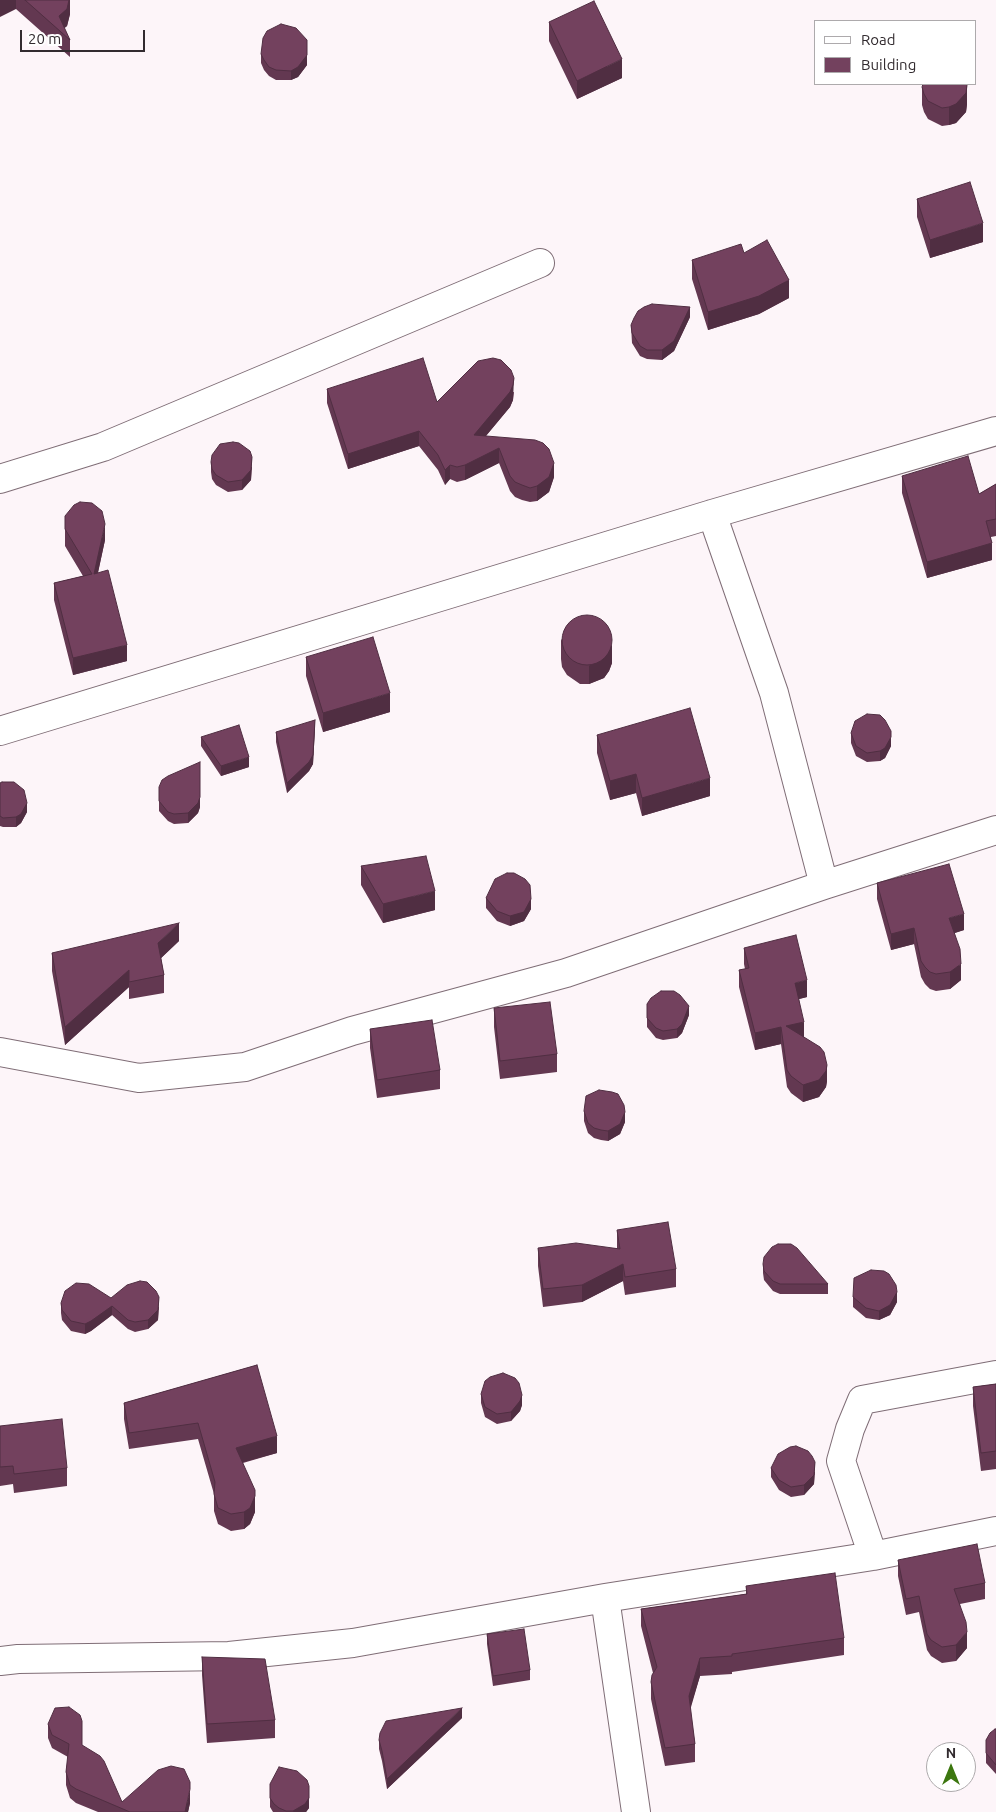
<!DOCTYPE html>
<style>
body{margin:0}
#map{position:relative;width:996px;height:1812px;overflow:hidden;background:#fdf5f9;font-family:Ubuntu,sans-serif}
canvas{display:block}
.legend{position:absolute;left:814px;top:20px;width:162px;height:65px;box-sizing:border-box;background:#fff;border:1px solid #adaaac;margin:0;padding:6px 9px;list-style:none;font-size:15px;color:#322b2f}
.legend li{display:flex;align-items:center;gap:10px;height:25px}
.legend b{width:25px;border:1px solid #adaaac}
.north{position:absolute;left:926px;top:1742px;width:50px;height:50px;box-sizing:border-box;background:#fff;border:1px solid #adaaac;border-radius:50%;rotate:0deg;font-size:14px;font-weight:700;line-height:20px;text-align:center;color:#322b2f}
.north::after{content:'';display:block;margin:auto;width:18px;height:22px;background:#3c770f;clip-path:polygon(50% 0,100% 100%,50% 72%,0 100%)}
.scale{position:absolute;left:20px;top:30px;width:125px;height:22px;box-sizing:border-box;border:2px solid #322b2f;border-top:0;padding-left:6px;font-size:15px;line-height:18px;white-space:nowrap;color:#322b2f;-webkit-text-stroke:4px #fff;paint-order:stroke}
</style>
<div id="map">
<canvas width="996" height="1812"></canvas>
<ul class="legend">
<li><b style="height:6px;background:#fff"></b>Road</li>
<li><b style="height:14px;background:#73415e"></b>Building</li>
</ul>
<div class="north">N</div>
<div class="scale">20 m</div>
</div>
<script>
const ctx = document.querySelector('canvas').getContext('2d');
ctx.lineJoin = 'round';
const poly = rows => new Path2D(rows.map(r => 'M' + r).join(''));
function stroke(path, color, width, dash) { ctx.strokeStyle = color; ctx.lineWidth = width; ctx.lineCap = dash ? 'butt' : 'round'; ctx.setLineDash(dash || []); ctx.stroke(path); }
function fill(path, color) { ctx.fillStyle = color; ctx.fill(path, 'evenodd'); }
const minor = poly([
 [0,479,103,447,540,263],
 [712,514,774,693,824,885],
 [0,731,712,514,996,431],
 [0,1052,139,1078,245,1067,352,1031,566,973,824,885,996,830],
 [873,1556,841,1461,850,1429,862,1400,996,1375],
 [605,1598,636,1812],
 [0,1661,18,1659,229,1656,353,1643,605,1598,873,1556,996,1531]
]);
stroke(minor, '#7f6d76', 30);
stroke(minor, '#fff', 28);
fill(poly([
 [0,0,70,0,70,14,67,26,64,28,70,40,70,57,16,9],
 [549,22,622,78,577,99,549,41],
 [261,54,307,65,298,77,291,80,276,80,269,76,264,70,261,63],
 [922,87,967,104,966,112,956,123,949,125,942,126,928,119,924,112,922,105],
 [917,199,983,242,930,258,917,217],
 [744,253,789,298,759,314,708,330,692,279,692,260],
 [690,317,674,351,662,360,647,359,640,356,632,343,631,325],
 [327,389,437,402,514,392,513,400,510,407,486,436,554,477,549,492,537,501,530,502,522,500,515,497,510,491,499,463,465,480,457,482,450,479,445,485,438,470,419,446,348,469,327,403],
 [211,462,252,467,251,480,242,490,228,492,216,485,212,479,211,472],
 [902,476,979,494,996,484,996,536,991,537,992,560,927,578,902,493],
 [65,516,105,540,98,573,127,661,73,675,54,600,54,583,83,576,65,546],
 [561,640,612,663,609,671,604,678,589,684,580,684,567,675,562,667,561,659],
 [306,657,390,712,323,732,306,676],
 [315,729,313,764,309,771,287,793,276,742,276,732],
 [851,733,891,746,885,758,880,761,867,762,856,756,851,743],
 [597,735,710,796,642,816,636,793,610,800,597,753],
 [201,737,249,767,221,776,201,746],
 [0,783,27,812,21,823,16,827,3,827,0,826],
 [159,787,200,807,198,813,188,823,174,824,168,821,159,811],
 [361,866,435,910,383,923,361,885],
 [877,883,964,930,954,933,961,980,950,989,936,991,930,989,925,984,921,977,914,944,891,950,877,899],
 [486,898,531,909,524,921,510,926,497,921,486,908],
 [179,941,161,958,164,975,164,993,129,999,129,987,65,1045,52,971,52,953],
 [744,948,807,997,799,999,804,1037,827,1081,826,1087,819,1097,803,1102,791,1093,787,1087,781,1044,755,1050,739,987,739,970,745,969,744,964],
 [647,1004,689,1015,682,1033,677,1038,663,1040,656,1038,647,1027],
 [494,1008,557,1054,557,1072,500,1079,494,1027],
 [370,1029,440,1070,440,1089,377,1098,370,1048],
 [584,1111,625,1122,620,1134,608,1141,601,1140,594,1138,588,1133,584,1121],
 [617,1230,676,1269,676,1287,625,1295,623,1281,582,1302,543,1307,538,1266,538,1248,617,1248],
 [763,1264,828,1284,828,1294,780,1294,773,1291,764,1280,763,1273],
 [853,1297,897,1302,890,1315,879,1320,866,1318,853,1307],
 [111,1298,159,1307,158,1320,148,1329,135,1332,128,1329,112,1315,91,1331,85,1334,71,1331,62,1320,61,1313,61,1303],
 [257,1365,277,1453,243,1463,255,1512,250,1524,244,1529,231,1531,218,1524,214,1511,214,1494,198,1439,129,1449,124,1419,124,1403],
 [996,1384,996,1469,981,1471,973,1406,973,1387],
 [481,1394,522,1405,520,1411,511,1421,497,1424,485,1417,481,1403],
 [0,1426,67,1468,67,1486,14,1493,13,1484,0,1486],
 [771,1468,815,1472,814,1484,804,1495,791,1497,779,1490,771,1477],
 [898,1560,985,1583,985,1599,960,1604,967,1648,956,1661,942,1663,931,1656,927,1650,919,1612,906,1615,898,1576],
 [746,1586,844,1638,844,1655,732,1672,732,1674,700,1676,690,1708,695,1744,695,1762,665,1766,651,1699,651,1682,653,1673,641,1626,641,1609,746,1594],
 [487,1634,530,1670,530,1680,493,1686,487,1644],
 [202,1657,275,1720,275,1738,207,1743,202,1675],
 [462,1718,387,1789,382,1761,379,1749,379,1740],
 [48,1724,82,1745,122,1802,190,1803,188,1812,98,1812,76,1803,70,1798,66,1785,66,1772,68,1757,52,1748,48,1738],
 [996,1729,996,1774,986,1763,986,1740],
 [270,1784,309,1796,309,1808,306,1812,273,1812,270,1807]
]), '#633851');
fill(poly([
 [0,0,16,0,16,9,0,17],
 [69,0,70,0,70,14,67,26,60,32,59,16],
 [307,55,307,65,298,77,291,80,291,71],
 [622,59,622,78,577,99,577,81],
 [967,85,967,104,966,112,956,123,949,125,949,107],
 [983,223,983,242,930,258,930,240],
 [789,280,789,298,759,314,708,330,708,312],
 [690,307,690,317,674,351,662,360,662,350],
 [514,378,513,400,510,407,474,450,474,435],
 [419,431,419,446,348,469,348,454],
 [499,448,499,463,465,480,465,465],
 [252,457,251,480,242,490,242,480],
 [554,463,554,477,549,492,537,501,537,486],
 [450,465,450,479,445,485,445,470],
 [105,524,105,540,94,590,94,574],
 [992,543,992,560,927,578,927,562],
 [127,645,127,661,73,675,73,658],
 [612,645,612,663,609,671,604,678,589,684,589,666],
 [390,693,390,712,323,732,323,713],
 [315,720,313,764,309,771,287,793,287,783],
 [891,737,891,746,885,758,880,761,880,751],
 [249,757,249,767,221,776,221,766],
 [636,774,636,793,610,800,610,781],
 [710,778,710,796,642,816,642,798],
 [200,797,200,807,198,813,188,823,188,813],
 [27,803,27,812,21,823,16,827,16,817],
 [435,891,435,910,383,923,383,904],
 [531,899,531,909,524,921,510,926,510,916],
 [964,914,964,930,949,935,949,918],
 [179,923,179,941,158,961,158,943],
 [914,928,914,944,891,950,891,934],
 [961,964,961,980,950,989,950,972],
 [129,970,129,987,65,1045,65,1027],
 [807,980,807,997,795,1000,795,983],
 [689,1006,689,1015,682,1033,677,1038,677,1029],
 [804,1022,804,1038,786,1026],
 [781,1027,781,1044,755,1050,755,1033],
 [827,1065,827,1081,826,1087,819,1097,803,1102,803,1085],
 [625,1112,625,1122,620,1134,608,1141,608,1131],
 [623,1264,623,1281,582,1302,582,1285],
 [897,1292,897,1302,890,1315,879,1320,879,1311],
 [159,1297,158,1320,148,1329,148,1320],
 [112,1306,112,1315,91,1331,85,1334,85,1324],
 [522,1395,522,1405,520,1411,511,1421,511,1412],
 [277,1436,277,1453,236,1464,236,1448],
 [815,1462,814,1484,804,1495,804,1485],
 [255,1496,255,1512,250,1524,244,1529,244,1512],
 [967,1632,967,1648,956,1661,956,1645],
 [700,1658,700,1676,689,1714,689,1696],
 [462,1708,462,1718,387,1789,387,1779],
 [309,1786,309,1808,306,1812,293,1812],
 [190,1789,190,1803,188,1812,185,1812]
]), '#502e42');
const building = poly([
 [25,0,69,0,67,9,59,16,70,40,25,0],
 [594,1,622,59,577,81,549,22,594,1],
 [281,24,296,28,307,40,307,55,298,67,291,71,276,70,269,67,264,60,261,54,263,38,267,31,281,24],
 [923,84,967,84,967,85,966,93,956,104,949,107,942,108,928,101,924,94,922,87,923,84],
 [970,182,983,223,930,240,917,199,970,182],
 [767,240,789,280,759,296,708,312,692,260,741,244,744,253,767,240],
 [652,304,690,307,674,341,662,350,647,350,640,346,632,333,631,325,634,318,638,311,644,307,652,304],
 [423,358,437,402,478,361,493,358,501,360,511,370,514,378,513,385,510,392,474,435,535,440,543,443,549,449,554,463,549,477,537,486,530,488,522,485,515,482,510,476,499,448,465,465,457,467,450,465,445,470,438,455,419,431,348,454,327,389,423,358],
 [233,442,239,443,250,451,252,457,251,470,242,480,228,482,216,475,212,469,211,462,212,455,220,444,233,442],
 [968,456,979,494,996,484,996,519,986,521,992,543,927,562,902,476,968,456],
 [80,502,92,503,102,511,105,524,94,574,108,570,127,645,73,658,54,583,92,574,65,529,65,516,74,505,80,502],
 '562 640a25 25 0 1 1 50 0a25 25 0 1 1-50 0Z',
 [373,637,390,693,323,713,306,657,373,637],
 [690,708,710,778,642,798,636,774,610,781,597,735,690,708],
 [867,714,880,715,885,720,891,731,891,737,885,748,880,751,867,753,856,746,851,733,855,721,867,714],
 [315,720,313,755,309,762,287,783,276,732,315,720],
 [239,725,249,757,221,766,201,737,239,725],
 [200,762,200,797,198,803,188,813,174,814,168,812,159,801,159,787,162,780,168,776,200,762],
 [2,782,14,782,24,790,27,803,21,814,16,817,3,818,0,816,0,783,2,782],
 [426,856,435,891,383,904,361,866,426,856],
 [949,864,964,914,949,918,960,949,961,964,950,972,936,974,930,972,925,967,921,961,914,928,891,934,877,883,949,864],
 [507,873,514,873,525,879,530,885,531,899,524,912,510,916,497,911,486,898,495,879,507,873],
 [179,923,158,943,164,975,129,982,129,970,65,1027,52,953,179,923],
 [796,935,807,980,795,983,804,1022,786,1026,820,1047,824,1052,827,1065,826,1071,819,1080,803,1085,791,1076,787,1070,781,1027,755,1033,739,970,749,968,744,948,796,935],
 [661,991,674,991,680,995,689,1006,682,1024,677,1029,663,1031,656,1028,647,1018,647,1004,651,998,661,991],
 [550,1002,557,1054,500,1061,494,1008,550,1002],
 [432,1020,440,1070,377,1080,370,1029,432,1020],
 [599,1090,612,1092,618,1094,624,1105,625,1112,620,1124,608,1131,601,1130,594,1128,588,1123,584,1111,586,1096,599,1090],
 [668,1222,676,1269,625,1277,623,1264,582,1285,543,1289,538,1248,576,1243,620,1249,617,1230,668,1222],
 [778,1244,791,1244,797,1248,828,1284,780,1284,773,1281,764,1271,763,1264,764,1257,772,1247,778,1244],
 [871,1270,884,1271,889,1274,896,1285,897,1292,890,1305,879,1311,866,1308,853,1297,854,1278,871,1270],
 [140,1281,147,1282,156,1291,159,1297,158,1310,148,1320,135,1322,128,1320,112,1306,91,1321,85,1324,71,1321,62,1310,61,1303,65,1291,76,1283,89,1284,111,1298,127,1285,140,1281],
 [257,1365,277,1436,236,1448,255,1490,255,1496,250,1508,244,1512,231,1514,218,1508,214,1494,215,1482,198,1423,129,1433,124,1403,257,1365],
 [503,1373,515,1378,519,1383,522,1395,520,1401,511,1412,497,1414,485,1407,481,1394,485,1381,490,1377,503,1373],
 [996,1384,996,1451,981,1453,973,1387,996,1384],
 [62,1419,67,1468,14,1474,13,1466,0,1467,0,1426,62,1419],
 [796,1446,808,1451,812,1456,815,1462,814,1475,804,1485,791,1487,779,1480,771,1468,778,1454,790,1447,796,1446],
 [977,1544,985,1583,954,1589,966,1622,967,1632,956,1645,942,1647,931,1640,927,1634,919,1596,906,1599,898,1560,977,1544],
 [835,1573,844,1638,732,1654,732,1656,700,1658,689,1696,695,1744,665,1748,651,1682,652,1675,657,1667,641,1609,747,1594,746,1586,835,1573],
 [524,1629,530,1670,493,1676,487,1634,524,1629],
 [202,1657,265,1659,275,1720,207,1724,202,1657],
 [69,1707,80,1715,82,1721,82,1745,100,1756,104,1761,122,1802,158,1770,171,1766,184,1769,190,1782,190,1789,185,1812,130,1812,76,1789,70,1785,66,1772,69,1744,52,1735,48,1724,55,1708,69,1707],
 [462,1708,387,1779,382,1751,379,1740,380,1733,386,1721,462,1708],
 [995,1729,996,1729,996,1765,986,1753,986,1740,990,1733,995,1729],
 [279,1767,297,1771,307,1780,309,1786,309,1798,305,1804,293,1811,286,1811,279,1808,274,1804,270,1798,270,1784,279,1767]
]);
fill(building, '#73415e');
stroke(building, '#502e42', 1);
</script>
